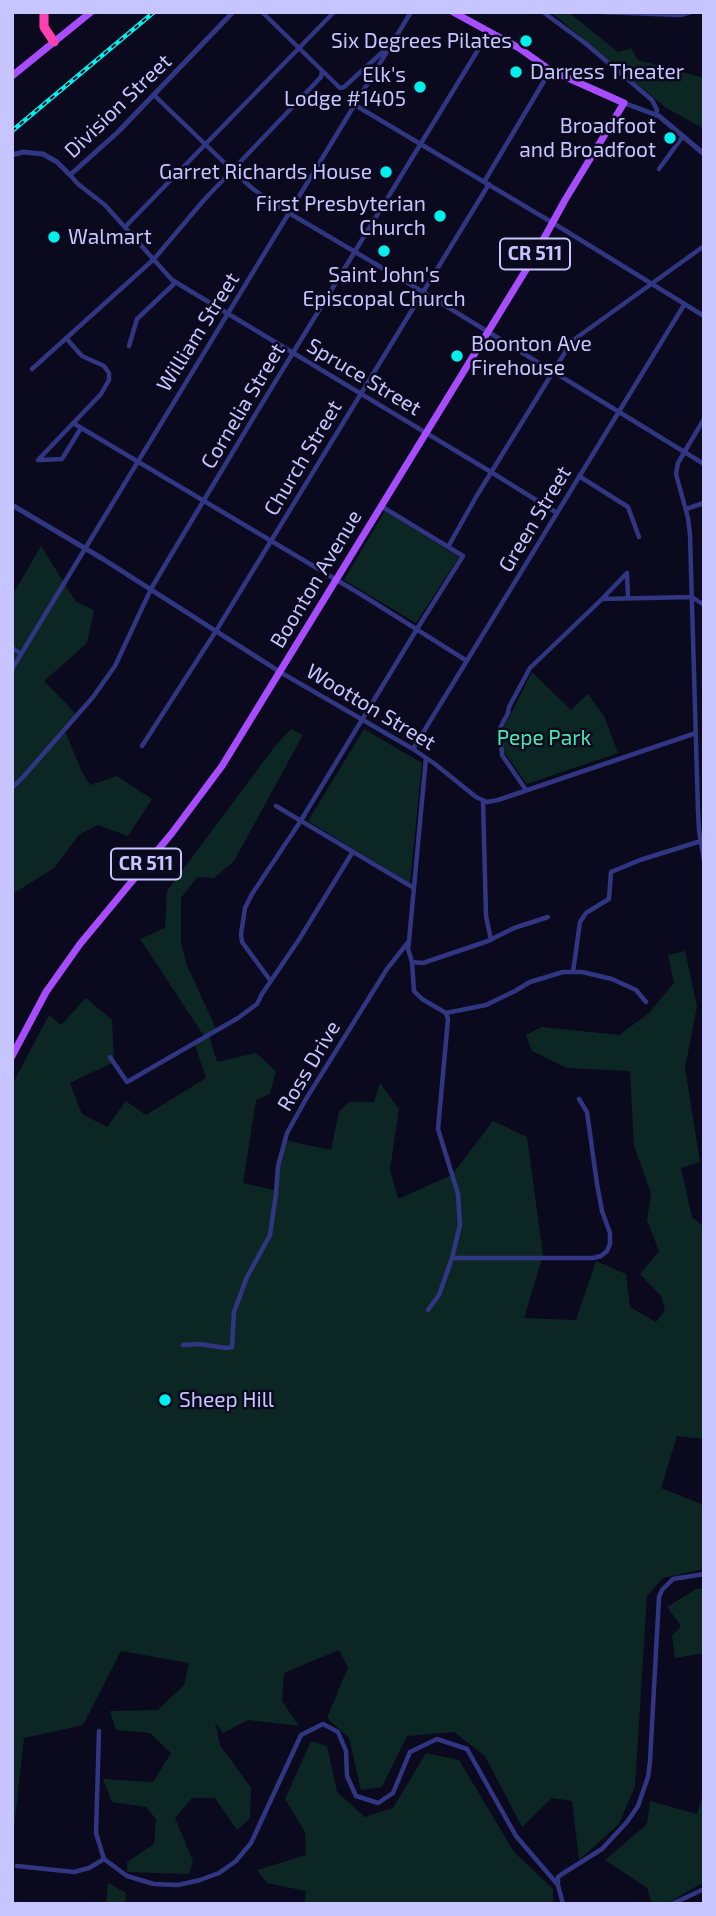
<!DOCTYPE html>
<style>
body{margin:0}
#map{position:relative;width:716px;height:1916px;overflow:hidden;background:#0b091d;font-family:"Exo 2",sans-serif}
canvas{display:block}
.frame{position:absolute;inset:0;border:14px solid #c6c5ff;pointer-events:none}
</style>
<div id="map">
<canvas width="716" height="1916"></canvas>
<div class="frame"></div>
</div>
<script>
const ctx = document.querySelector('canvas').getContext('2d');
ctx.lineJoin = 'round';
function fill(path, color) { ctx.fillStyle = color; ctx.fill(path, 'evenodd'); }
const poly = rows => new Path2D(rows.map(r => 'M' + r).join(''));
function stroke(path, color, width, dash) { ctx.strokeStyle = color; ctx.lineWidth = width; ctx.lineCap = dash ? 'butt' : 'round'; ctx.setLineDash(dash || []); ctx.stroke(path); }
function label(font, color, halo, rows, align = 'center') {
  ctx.font = font + ' "Exo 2",sans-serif'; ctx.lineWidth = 5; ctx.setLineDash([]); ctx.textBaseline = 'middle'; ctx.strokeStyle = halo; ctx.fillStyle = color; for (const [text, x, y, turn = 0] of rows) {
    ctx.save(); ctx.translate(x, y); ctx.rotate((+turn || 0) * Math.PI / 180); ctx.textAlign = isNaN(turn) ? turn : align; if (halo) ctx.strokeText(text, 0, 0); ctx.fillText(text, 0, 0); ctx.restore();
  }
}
fill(poly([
 [551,12,568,12,618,52,631,48,638,60,704,78,704,129,665,107],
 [385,511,459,557,416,623,344,580],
 [41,546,76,602,94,610,87,643,44,681,77,715,64,729,82,772,90,785,117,776,152,799,128,836,98,825,79,835,54,868,14,893,12,896,12,596],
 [532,672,571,710,588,694,604,716,618,753,527,784,504,752,503,729],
 [291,729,303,735,234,861,214,878,197,877,181,898,181,943,186,963,217,1031,209,1036,217,1062,256,1053,276,1071,270,1094,256,1100,243,1183,274,1190,284,1140,331,1150,339,1112,349,1102,374,1102,380,1083,399,1109,390,1169,398,1199,452,1175,493,1121,527,1137,543,1255,524,1318,576,1320,596,1261,626,1274,630,1307,656,1322,665,1310,661,1296,640,1274,659,1251,647,1220,651,1193,634,1146,630,1071,567,1068,532,1051,526,1035,542,1027,619,1035,648,1014,674,983,668,955,685,951,697,1006,685,1068,700,1162,681,1168,692,1217,704,1227,704,1439,677,1436,661,1488,704,1505,704,1569,663,1578,647,1596,635,1786,619,1824,579,1860,572,1801,552,1798,522,1827,485,1756,454,1732,407,1736,382,1787,361,1790,349,1738,327,1718,348,1667,339,1650,284,1673,282,1701,299,1726,248,1720,223,1733,215,1722,220,1745,251,1788,250,1818,237,1830,215,1798,192,1798,175,1818,193,1861,189,1874,127,1872,127,1862,154,1844,156,1819,146,1807,112,1802,103,1779,153,1782,171,1753,150,1733,116,1730,110,1711,158,1710,184,1685,189,1663,121,1651,83,1725,24,1738,12,1845,12,1085,49,1015,61,1025,86,998,112,1020,114,1062,70,1083,82,1114,107,1127,126,1101,146,1115,206,1078,194,1042,204,1036,140,939,165,928,167,891,275,746],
 [364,729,422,763,410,883,308,821],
 [704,1588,704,1653,675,1658,672,1636,681,1626,667,1607,696,1589],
 [311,1741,327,1746,337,1792,365,1817,393,1808,426,1753,459,1760,514,1852,553,1889,553,1904,304,1904,306,1891,267,1883,257,1870,306,1855,305,1832,285,1799],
 [704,1792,704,1882,666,1904,652,1904,647,1888,605,1860,647,1824,650,1801,697,1814],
 [108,1883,126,1893,125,1904,106,1904]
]), '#0c2723');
stroke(poly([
 [262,12,340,88,344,87,387,48],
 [543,12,585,43,652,100,657,110,656,115],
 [602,12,681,15,691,12],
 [154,95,233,171,253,189,282,209],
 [355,105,553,223,704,316],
 [659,169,683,136],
 [70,175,78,184,105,205,172,280,491,472,557,513],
 [484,182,550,71],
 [289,213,423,292,704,464],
 [125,227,334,12],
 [129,346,137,319,176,282],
 [32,369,154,259,204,200,321,77,322,72],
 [704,419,678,463,676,474,688,518,690,535,698,811,699,830,704,861],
 [73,423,362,595,467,661],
 [38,460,101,394,109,380,109,373,104,366,82,356,66,338],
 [39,460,62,459,81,428],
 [579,476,628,507,639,537],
 [686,509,704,503],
 [448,547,476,497,572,341,704,246],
 [603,598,627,573,628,598],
 [12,648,21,654],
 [12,669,411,12],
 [280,672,413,749,435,764,476,797,487,802,498,800,696,733],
 [142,746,216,631,489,184],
 [413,749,684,305],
 [12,788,24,776,93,697,115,666,151,589,165,565,258,410,489,32],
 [526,790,502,755,500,728,508,713,509,707,530,668,602,599,692,597,704,605],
 [483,801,486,916,491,940],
 [276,806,414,888],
 [409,941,408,949,412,962,414,991,422,999,446,1013,486,1005,515,991,530,982,563,972,582,972,612,979,636,990,646,1002],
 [412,962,423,963,488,941,514,928,548,917],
 [573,972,580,922,586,913,609,899,611,872,640,860,701,841],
 [270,980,242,942,241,934,245,908,252,894,300,822,417,629,463,556,381,506],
 [110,1057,127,1082,238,1018,257,1004,262,994,300,938,352,853],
 [452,1258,593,1258,601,1256,607,1251,610,1244,610,1233,602,1211,597,1184,587,1112,579,1099],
 [428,1310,439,1295,452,1258,460,1225,458,1194,438,1129,448,1019,446,1013],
 [183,1345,199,1344,226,1348,232,1347,234,1312,247,1277,270,1235,276,1194,278,1166,287,1133,306,1099,387,969,409,941,426,758],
 [99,1731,96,1833,104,1859,127,1876,154,1884,178,1885,200,1880,219,1873,236,1861,251,1843,301,1735,323,1724,338,1732,346,1751,347,1776,356,1796,378,1803,393,1793,410,1752,437,1739,467,1749,516,1836,558,1885,563,1904],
 [17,1866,74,1872,89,1868,104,1859],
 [558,1884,558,1877,562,1874,602,1849,627,1822,638,1806,648,1777,650,1761,659,1597,662,1590,673,1579,704,1574],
 [672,1904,704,1889]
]), '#303681', 4.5);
stroke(poly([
 [624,103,659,116,704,154],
 [12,155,23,152,43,154,57,162,70,175,118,132,233,12],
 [12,505,103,559,280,672]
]), '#303681', 5);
stroke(poly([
 [12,76,91,12],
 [12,1056,46,992,80,944,172,833,222,766,532,260,565,200,624,103,550,70,519,48,453,12]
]), '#a84cff', 7);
stroke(poly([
 [44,12,44,27,54,42]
]), '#ff40b1', 9);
const rail = poly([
 [12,131,154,12]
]);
stroke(rail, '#00f0ee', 4.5);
stroke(rail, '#0b091d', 2, [5]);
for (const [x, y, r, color] of [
 [526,41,7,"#00f0ee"],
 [516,72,7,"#00f0ee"],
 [420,87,7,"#00f0ee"],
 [670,138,7,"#00f0ee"],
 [386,172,7,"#00f0ee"],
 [440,216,7,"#00f0ee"],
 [54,237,7,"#00f0ee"],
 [384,251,7,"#00f0ee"],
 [457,356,7,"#00f0ee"],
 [165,1400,7,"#00f0ee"]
]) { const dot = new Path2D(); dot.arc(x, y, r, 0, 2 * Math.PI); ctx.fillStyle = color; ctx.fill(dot); stroke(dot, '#0b091d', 2.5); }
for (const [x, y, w] of [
 [535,254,70],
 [146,864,70]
]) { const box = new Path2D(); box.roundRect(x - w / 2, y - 15.5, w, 31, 5); ctx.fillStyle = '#0b091d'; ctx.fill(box); stroke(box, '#c6c5ff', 2); }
label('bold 19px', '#c6c5ff', null, [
 ["CR 511",535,254],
 ["CR 511",146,864]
]);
label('21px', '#c6c5ff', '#0b091d', [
 ["Six Degrees Pilates",512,41],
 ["Darress Theater",530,72,"left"],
 ["Elk's",406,75],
 ["Lodge #1405",406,99],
 ["Broadfoot",656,126],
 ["and Broadfoot",656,150],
 ["Garret Richards House",372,172],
 ["First Presbyterian",426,204],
 ["Church",426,228],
 ["Walmart",68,237,"left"],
 ["Saint John's",384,275,"center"],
 ["Episcopal Church",384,299,"center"],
 ["Boonton Ave",471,344,"left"],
 ["Firehouse",471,368,"left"],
 ["Sheep Hill",179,1400,"left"]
], 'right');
label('21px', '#c6c5ff', '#0b091d', [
 ["Division Street",118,106,-44],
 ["William Street",198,332,-58],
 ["Spruce Street",364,377,31],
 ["Cornelia Street",243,406,-59],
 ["Church Street",303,458,-59],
 ["Green Street",535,519,-59],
 ["Boonton Avenue",316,579,-59],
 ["Wootton Street",371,707,31],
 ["Ross Drive",309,1066,-59]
]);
label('21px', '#47e9af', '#0b091d', [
 ["Pepe Park",544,738]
]);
</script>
